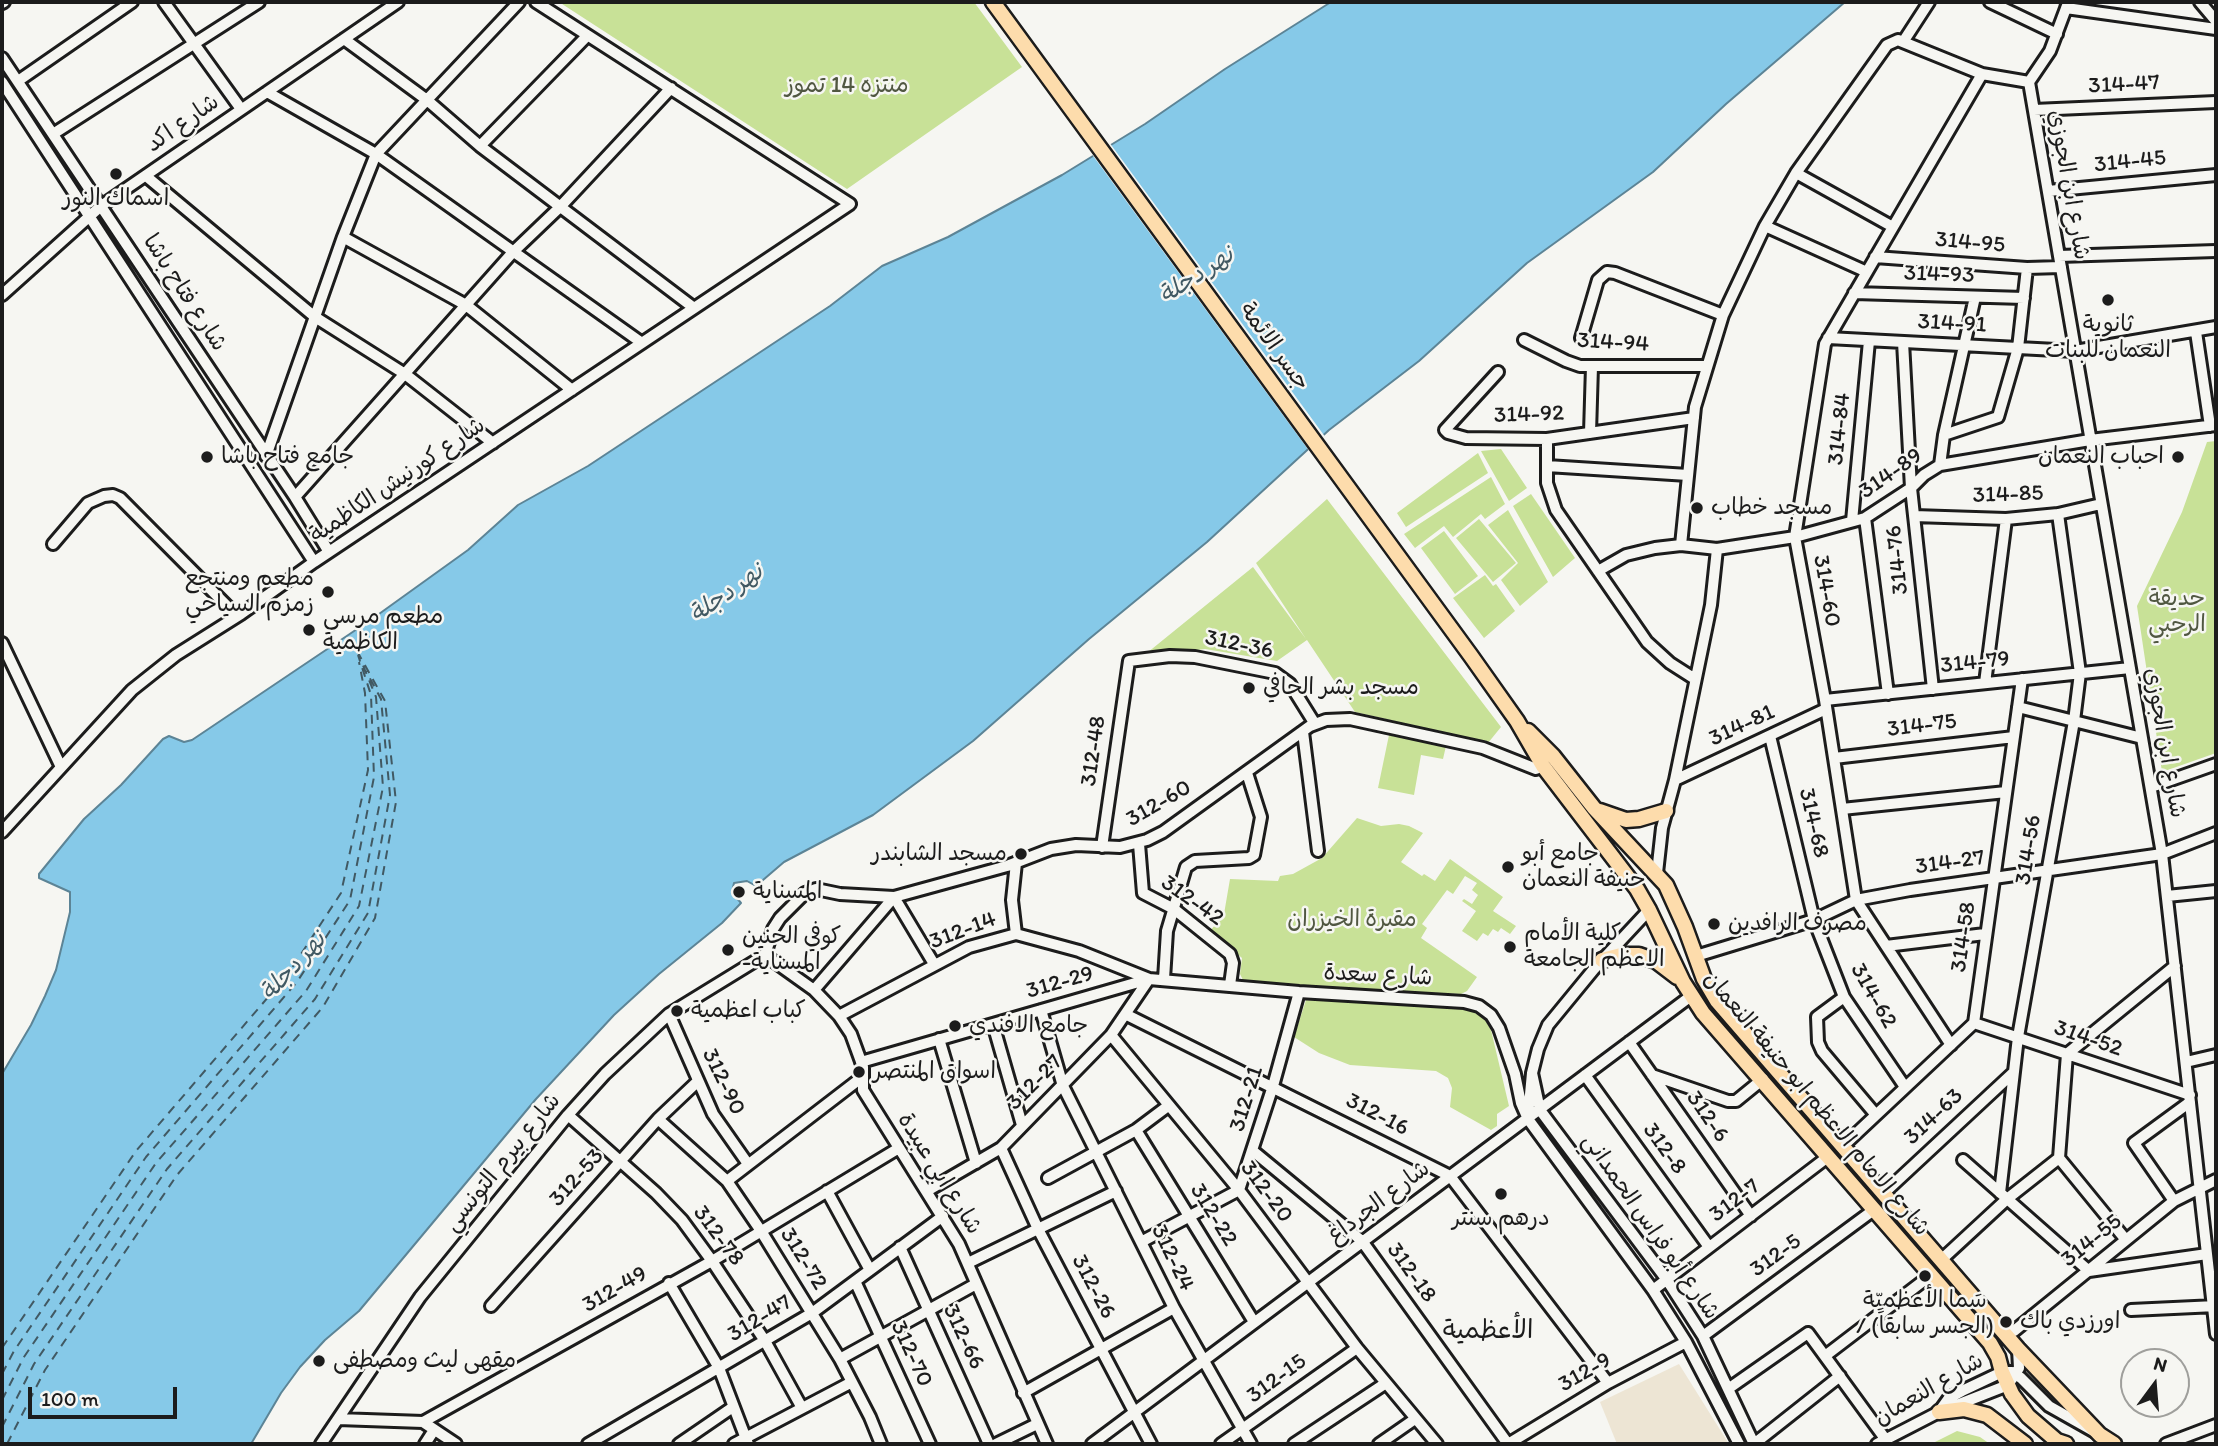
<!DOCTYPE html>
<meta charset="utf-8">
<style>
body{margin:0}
#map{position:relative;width:2218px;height:1446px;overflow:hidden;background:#f6f6f2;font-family:Itim,sans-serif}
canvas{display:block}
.frame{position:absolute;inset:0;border:4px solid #1c1c1c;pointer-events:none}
.north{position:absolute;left:2120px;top:1348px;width:70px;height:70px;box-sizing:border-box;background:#f6f6f2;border:2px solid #9f9f9c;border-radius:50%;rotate:16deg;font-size:19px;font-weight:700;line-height:28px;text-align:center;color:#1c1c1c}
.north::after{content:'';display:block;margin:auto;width:24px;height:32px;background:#1c1c1c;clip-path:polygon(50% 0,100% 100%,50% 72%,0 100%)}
.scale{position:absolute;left:28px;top:1387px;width:149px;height:32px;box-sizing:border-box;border:4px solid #1c1c1c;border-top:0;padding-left:9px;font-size:21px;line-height:24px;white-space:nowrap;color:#1c1c1c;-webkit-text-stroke:5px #f6f6f2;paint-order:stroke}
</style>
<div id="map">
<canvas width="2218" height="1446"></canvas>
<div class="frame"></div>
<div class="north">N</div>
<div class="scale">100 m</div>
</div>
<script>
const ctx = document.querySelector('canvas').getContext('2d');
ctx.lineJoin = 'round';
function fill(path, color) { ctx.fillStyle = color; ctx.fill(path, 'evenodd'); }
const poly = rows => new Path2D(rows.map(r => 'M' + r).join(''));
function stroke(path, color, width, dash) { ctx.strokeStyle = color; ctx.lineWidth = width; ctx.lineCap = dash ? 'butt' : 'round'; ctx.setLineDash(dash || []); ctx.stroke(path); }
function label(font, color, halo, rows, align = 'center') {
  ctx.font = font + ' Itim,"Playpen Sans Arabic",sans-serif'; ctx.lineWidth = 5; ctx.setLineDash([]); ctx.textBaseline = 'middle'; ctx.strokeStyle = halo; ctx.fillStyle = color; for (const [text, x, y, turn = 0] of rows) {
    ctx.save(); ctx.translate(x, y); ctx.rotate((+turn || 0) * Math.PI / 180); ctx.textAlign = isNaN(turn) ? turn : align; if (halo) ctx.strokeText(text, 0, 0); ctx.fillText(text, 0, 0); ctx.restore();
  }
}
fill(poly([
 [1679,1364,1729,1444,1617,1444,1600,1402]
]), '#ede5d4');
fill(poly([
 [559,2,974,2,1022,67,847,189],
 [2216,441,2216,753,2162,772,2137,606,2182,512,2207,442],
 [1501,449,1527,488,1509,501,1481,451],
 [1478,453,1488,473,1406,527,1397,513],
 [1491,477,1505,504,1485,519,1481,514,1453,537,1444,526,1415,548,1404,534],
 [1531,494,1575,558,1553,577,1513,506],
 [1327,499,1501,727,1488,743,1355,712,1307,640,1277,661,1205,649,1142,657,1253,567,1306,639,1256,563],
 [1508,510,1548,582,1520,606,1501,580,1518,563,1488,525],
 [1479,519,1516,563,1493,582,1456,538],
 [1444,531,1478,576,1455,594,1421,548],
 [1485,575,1493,586,1496,584,1515,611,1484,638,1453,598],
 [1389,735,1446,746,1443,759,1421,755,1414,795,1378,788],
 [1357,818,1381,826,1399,824,1409,826,1423,833,1401,862,1422,876,1424,874,1435,881,1450,859,1503,897,1493,911,1516,926,1510,934,1501,928,1498,932,1493,929,1488,936,1483,933,1477,941,1462,931,1476,911,1462,901,1464,899,1472,904,1478,895,1472,890,1477,883,1465,876,1453,894,1447,890,1422,924,1427,928,1421,938,1477,977,1467,991,1461,994,1301,987,1243,980,1240,974,1242,958,1210,931,1224,914,1230,879,1278,881,1280,876,1293,874,1322,858],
 [1306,1000,1464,1007,1474,1011,1483,1016,1491,1030,1509,1106,1497,1114,1497,1126,1491,1130,1450,1107,1452,1088,1448,1078,1436,1071,1350,1065,1319,1053,1294,1037],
 [1957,1431,1980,1437,1990,1444,1931,1444]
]), '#c8e197');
const water = poly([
 [1331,2,1845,2,1726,104,1653,172,1527,263,1419,361,1329,430,1207,542,1089,639,973,741,873,815,784,862,756,886,747,881,734,883,732,892,741,903,722,923,659,974,614,1015,536,1099,359,1311,325,1340,300,1367,281,1393,251,1444,2,1444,2,1074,31,1025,45,996,56,970,70,912,70,892,39,878,39,874,84,819,121,785,163,739,169,736,184,742,192,740,372,619,468,550,518,505,588,466,830,306,882,266,948,237,1062,175,1145,124,1225,69,1331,2]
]);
fill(water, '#86c9e8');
stroke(water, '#5c8496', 2);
fill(poly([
 [1109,142,1326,438,1310,452,1091,153]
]), '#f6f6f2');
stroke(poly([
 [2,1348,136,1151,288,974,341,893,368,770,365,693,359,662],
 [2,1374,14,1351,146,1157,297,982,350,900,374,777,371,695,358,655],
 [2,1400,24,1357,156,1163,306,991,359,906,383,787,376,697,360,658],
 [2,1427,34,1364,167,1169,315,999,368,913,390,795,381,699,366,671],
 [7,1444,45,1370,177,1175,323,1007,375,918,396,802,385,701,357,651]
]), '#415963', 2, [9, 7]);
const minor = poly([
 [164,2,241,109],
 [1990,2,2057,34],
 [2200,2,2216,21],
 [2,3,4,2],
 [2066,8,2216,29],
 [344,39,427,100,480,146,694,308],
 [1903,42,1929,2],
 [2,58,295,497,329,552],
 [18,81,132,2],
 [2,82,314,562],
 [2029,82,2162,854,2216,1334],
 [2029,82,2050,51,2068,3],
 [267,92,376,154,642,343],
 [2034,110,2216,102],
 [53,134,259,2],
 [480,146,587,36],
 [1796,173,1893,227],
 [146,176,315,317,405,374,493,443],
 [2048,191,2216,175],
 [1765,226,1867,272],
 [343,237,466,305,572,390],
 [2059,256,2216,251],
 [1875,257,2027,268,2061,267],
 [1854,293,2024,298],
 [2,295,101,206,398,2],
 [2196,332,2210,426],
 [1581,338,1598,280,1607,272,1615,273,1723,315],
 [1828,338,2075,351,2216,327],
 [1524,340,1566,361,1580,366,1706,366],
 [1903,342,1911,488,1933,689],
 [1498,372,1445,430,1448,433,1466,438,1547,439,1694,418],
 [1590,433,1592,366],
 [1944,435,1998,417,2018,348,2027,268],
 [1547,439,1547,483,1556,510,1647,642,1670,663,1695,679],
 [266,456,343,237,376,154,519,2],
 [1940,465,1944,435,1975,297],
 [1547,466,1688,475],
 [295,497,513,252,560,207,671,88],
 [1914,516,2006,519,2058,514,2101,504],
 [1865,518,1888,694],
 [1852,521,1869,341],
 [53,544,88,503,104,496,113,495,120,498,237,616],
 [1681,545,1695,407,1723,315,1765,226,1796,173,1887,45,1898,40,1982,74,2029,82],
 [1598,571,1626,555,1655,548,1681,545,1717,549,1795,537,1865,518,1911,488,1924,475,1940,465,2090,440,2216,425],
 [2,643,61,767],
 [1985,683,2006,519],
 [1825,700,2130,668],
 [2018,707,2142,738],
 [1303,732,1318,851],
 [1770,736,1814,920,1844,997,1905,1087],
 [1834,758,2014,737],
 [1675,780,1826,709],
 [2151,787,2216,764],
 [1842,809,2006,792],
 [2,832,132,690,176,655,241,614,314,562,850,204,536,2],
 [1139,844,1143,893,1174,909,1230,954,1233,963,1230,985],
 [1102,847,1129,661,1170,656,1195,657,1275,673,1290,684,1315,724],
 [1657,873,1662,828,1675,780,1711,605,1717,549],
 [2167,896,2216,891],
 [1016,934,1012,900,1016,863],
 [1886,946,1985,934],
 [765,955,814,990,839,1016,851,1034,863,1067,863,1090,959,1244,1047,1444],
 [765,955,773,929,780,918,805,893,816,889,840,894,894,897,934,964],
 [1696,956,1814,920,1856,900,1910,890,2162,854,2216,833],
 [1164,979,1167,931,1186,867,1195,861,1249,858,1254,855,1261,817,1247,773],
 [814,990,894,897,1007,866,1051,849,1076,845,1120,847,1147,840,1163,832,1310,726,1326,720,1350,719,1483,748,1536,769,1543,766],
 [1844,997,1817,1017,1818,1042,1822,1051,1876,1115],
 [1041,1010,1063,1086,1174,1308,1251,1444],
 [669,1014,713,1114,748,1164],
 [1127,1015,1450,1176,1608,1383],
 [839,1016,969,947,1016,934,1079,951,1149,979],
 [1974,1023,2190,1095],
 [993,1024,1022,1125],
 [1111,1035,1239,1190,1357,1348,1437,1444],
 [939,1039,976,1163],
 [1629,1042,1751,1216],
 [1951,1045,1856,900,1825,700,1795,537,1825,344,1982,74],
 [861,1062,1149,979,1299,992,1464,1002,1479,1006,1491,1015,1499,1028,1515,1074,1521,1103,1528,1119,1653,1290,1686,1342,1739,1444],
 [2186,1062,2216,1055],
 [1532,1073,1540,1110,1667,1280,1703,1336,1754,1444],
 [1585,1075,1709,1247],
 [1652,1075,1728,1101,1736,1101,1763,1079],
 [568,1115,656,1193,682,1220,712,1261,765,1341,802,1408],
 [1528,1116,1532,1073,1538,1049,1548,1025,1594,969,1649,910],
 [658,1119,727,1181,761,1231,840,1359,870,1417,881,1444],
 [1136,1130,1254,1322],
 [1843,1146,1974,1023,2022,679],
 [1001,1148,1038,1229,1151,1444],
 [1253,1151,1362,1241,1508,1444],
 [1963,1160,2089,1271,2207,1254],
 [1048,1178,1136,1130,1168,1106],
 [727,1181,861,1078],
 [827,1191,870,1270],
 [927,1191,1001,1148,1111,1035,1149,979],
 [1884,1193,2014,1072],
 [2000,1193,2018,1037,2074,721,2080,673,2058,514],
 [2174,1201,2134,1143,2190,1102],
 [2126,1240,2059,1158,2067,1054,2175,966],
 [1141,1242,1239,1190,1273,1086,1299,992],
 [900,1247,989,1444],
 [1941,1260,2007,1199,2059,1158],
 [968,1263,1116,1191],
 [855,1281,930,1444],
 [669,1283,719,1368,748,1444],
 [1653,1290,1829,1156],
 [491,1306,658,1119,697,1082],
 [2131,1310,2216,1306],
 [2014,1331,2174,1201,2216,1180],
 [1703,1336,1875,1209],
 [1825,1356,1931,1275],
 [840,1359,976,1284],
 [1728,1389,1808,1333,1886,1440],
 [1023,1393,1174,1308],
 [1939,1412,1949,1398,1962,1391,2002,1372,2012,1372,2021,1378,2049,1406,2095,1432],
 [338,1419,423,1422,712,1261,899,1148],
 [423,1422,456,1444],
 [321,1444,420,1297,568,1115,605,1074,669,1014,765,955],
 [425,1444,434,1430],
 [588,1444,812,1313,943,1216],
 [679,1444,733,1407],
 [734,1444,852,1382],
 [996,1444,1037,1424],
 [1092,1444,1691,996],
 [1221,1444,1357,1348],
 [1294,1444,1386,1383],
 [1379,1444,1415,1419],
 [1508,1444,1608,1383,1686,1342],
 [1754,1444,1840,1376],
 [1877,1444,1939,1412,2008,1385,2019,1368,2018,1349],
 [2166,1444,2216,1425]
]);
const major = poly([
 [993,2,1471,656,1517,721,1543,766,1637,889,1649,910,1683,982,1703,1013,1990,1343,1998,1357,2002,1372,2012,1394,2028,1416,2057,1441,2066,1444],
 [1528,731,1553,756,1594,808,1666,885,1685,927,1704,979,1717,1001,2018,1349,2100,1435,2114,1444],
 [1600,811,1626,820,1639,819,1666,811],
 [1602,960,1621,955,1639,955,1656,961,1677,977],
 [1939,1412,1964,1409,1987,1415,2025,1444]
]);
stroke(minor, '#1c1c1c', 16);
stroke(major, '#1c1c1c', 19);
stroke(minor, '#f6f6f2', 10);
stroke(major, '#fddcac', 14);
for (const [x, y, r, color] of [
 [116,174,7,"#1c1c1c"],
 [2108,300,7,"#1c1c1c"],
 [207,457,7,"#1c1c1c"],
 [2178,457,7,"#1c1c1c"],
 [1697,508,7,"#1c1c1c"],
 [328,592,7,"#1c1c1c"],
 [309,630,7,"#1c1c1c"],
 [1249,688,7,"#1c1c1c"],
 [1021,854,7,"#1c1c1c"],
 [1508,867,7,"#1c1c1c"],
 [739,892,7,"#1c1c1c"],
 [1714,924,7,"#1c1c1c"],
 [1510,947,7,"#1c1c1c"],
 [728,950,7,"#1c1c1c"],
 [677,1011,7,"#1c1c1c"],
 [955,1026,7,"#1c1c1c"],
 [859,1072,7,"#1c1c1c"],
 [1501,1194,7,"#1c1c1c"],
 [1925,1276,7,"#1c1c1c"],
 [2006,1322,7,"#1c1c1c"],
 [319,1361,7,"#1c1c1c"]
]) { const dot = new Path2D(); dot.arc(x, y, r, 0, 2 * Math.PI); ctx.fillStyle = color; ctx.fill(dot); stroke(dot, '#f6f6f2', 2.5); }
label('23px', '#1c1c1c', '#f6f6f2', [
 ["314-47",2124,85,-3],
 ["شارع اكد",183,124,-35],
 ["314-45",2130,162,-6],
 ["شارع ابن الجوزي",2068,185,80],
 ["314-95",1970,243,5],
 ["314-93",1939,275,2],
 ["شارع فتاح باشا",184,293,57],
 ["314-91",1952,324,3],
 ["314-94",1613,343,3],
 ["جسر الائمة",1274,347,54],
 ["314-92",1529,415,-2],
 ["314-84",1840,429,-84],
 ["314-89",1891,474,-35],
 ["شارع كورنيش الكاظمية",398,481,-34],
 ["314-85",2008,495,-2],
 ["314-76",1898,560,-96],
 ["314-60",1826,591,80],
 ["312-36",1239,645,12],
 ["314-79",1975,663,-6],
 ["314-81",1742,726,-25],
 ["314-75",1922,726,-7],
 ["شارع ابن الجوزي",2164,743,80],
 ["312-48",1094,751,-82],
 ["312-60",1159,804,-30],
 ["314-68",1813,823,77],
 ["314-56",2029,850,-81],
 ["314-27",1950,863,-8],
 ["312-42",1192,901,35],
 ["312-14",963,931,-21],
 ["314-58",1964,937,-82],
 ["شارع سعدة",1378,976,3],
 ["312-29",1060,983,-16],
 ["314-62",1873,996,60],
 ["314-52",2088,1039,19],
 ["312-90",723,1082,64],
 ["312-27",1035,1083,-45],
 ["312-21",1247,1099,-73],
 ["شارع الامام الاعظم ابو حنيفة النعمان",1816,1104,50],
 ["312-16",1377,1115,27],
 ["312-6",1707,1117,55],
 ["314-63",1934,1117,-43],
 ["312-8",1664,1149,54],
 ["شارع بيرم التونسي",503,1163,-51],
 ["شارع ابي عبيدة",939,1174,58],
 ["312-53",577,1178,-48],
 ["312-20",1266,1192,53],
 ["312-7",1735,1201,-37],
 ["شارع الجرداغ",1379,1203,-37],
 ["312-22",1213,1215,58],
 ["شارع أبو فراس الحمداني",1650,1227,55],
 ["312-78",718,1236,53],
 ["314-55",2092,1241,-39],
 ["312-5",1776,1256,-36],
 ["312-24",1172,1258,64],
 ["312-72",803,1259,58],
 ["312-18",1411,1273,54],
 ["312-26",1093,1287,62],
 ["312-49",615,1290,-30],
 ["312-47",760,1319,-31],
 ["312-66",963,1337,65],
 ["312-70",911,1354,65],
 ["312-9",1585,1373,-30],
 ["312-15",1277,1379,-36],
 ["شارع النعمان",1929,1390,-30]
]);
label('23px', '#505741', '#f6f6f2', [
 ["منتزه 14 تموز",847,86],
 ["حديقة",2177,599],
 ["الرحبي",2177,625],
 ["مقبرة الخيزران",1352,920]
]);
label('23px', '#1c1c1c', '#f6f6f2', [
 ["اسماك النور",116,199,"center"],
 ["ثانوية",2108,325,"center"],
 ["النعمان للبنات",2108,351,"center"],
 ["جامع فتاح باشا",221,457],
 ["احباب النعمان",2164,457,"right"],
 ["مسجد خطاب",1711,508],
 ["مطعم ومنتجع",314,579,"right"],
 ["زمزم السياحي",314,605,"right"],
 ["مطعم مرسى",323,617],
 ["الكاظمية",323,643],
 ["مسجد بشر الحافي",1263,688],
 ["مسجد الشابندر",1007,854,"right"],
 ["جامع أبو",1522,854],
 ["حنيفة النعمان",1522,880],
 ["المسناية",753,892],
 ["مصرف الرافدين",1728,924],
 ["كلية الأمام",1524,934],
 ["الاعظم الجامعة",1524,960],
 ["كوفي الحنين",742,937],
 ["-المسناية",742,963],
 ["كباب اعظمية",691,1011],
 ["جامع الافندي",969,1026],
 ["اسواق المنتصر",873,1072],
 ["درهم سنتر",1501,1219,"center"],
 ["سَما الأعظميّة",1925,1301,"center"],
 ["/ (الجسر سابقاً)",1925,1327,"center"],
 ["اورزدي باك",2020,1322],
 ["مقهى ليث ومصطفى",333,1361]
], 'left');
label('italic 24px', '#415963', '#f6f6f2', [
 ["نهر دجلة",1197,276,-33],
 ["نهر دجلة",727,594,-35],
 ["نهر دجلة",294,967,-47]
]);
label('26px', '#1c1c1c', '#f6f6f2', [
 ["الأعظمية",1488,1331]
]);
</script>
